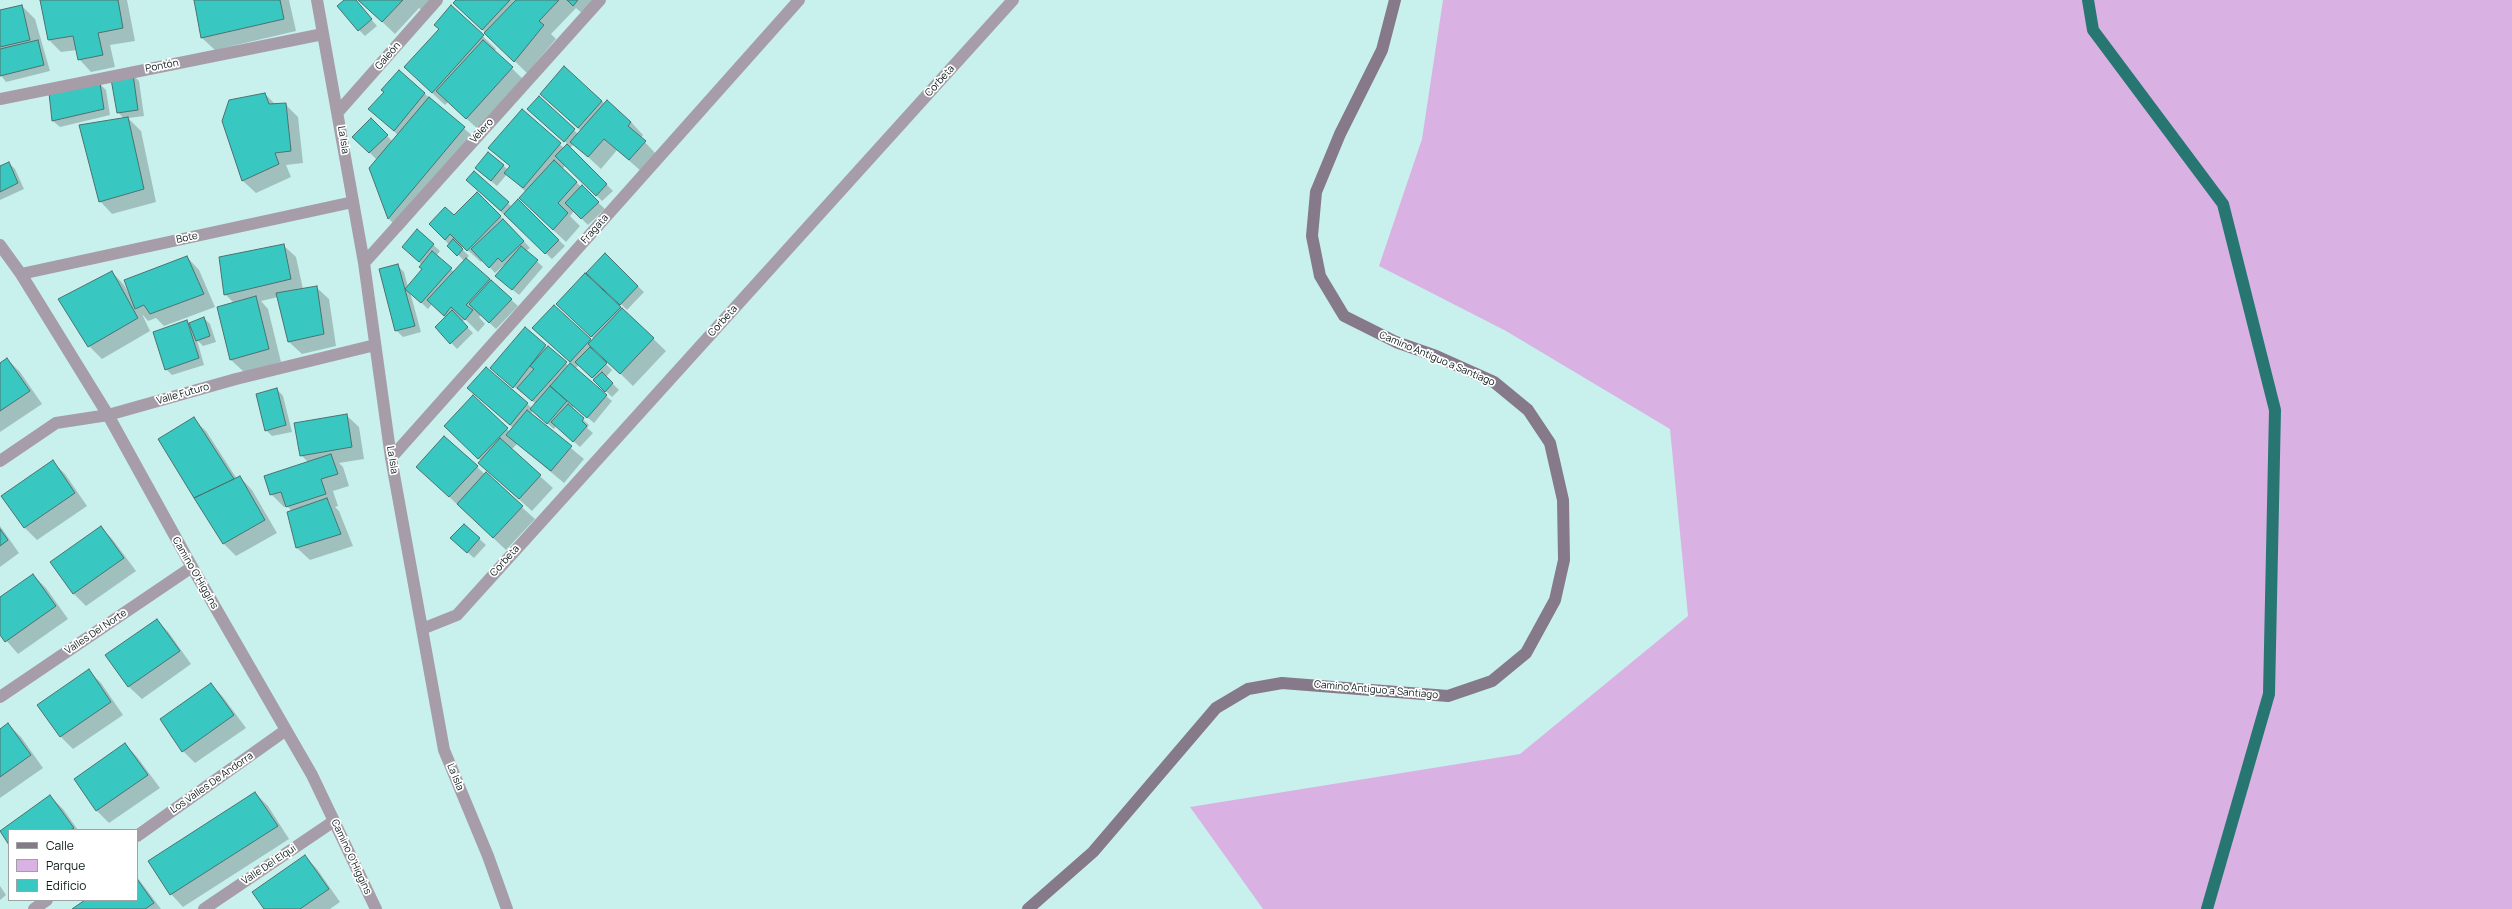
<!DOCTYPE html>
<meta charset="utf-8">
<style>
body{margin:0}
#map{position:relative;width:2512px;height:909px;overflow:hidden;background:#c8f1ee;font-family:Manrope,sans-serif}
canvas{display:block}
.legend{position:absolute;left:8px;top:829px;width:130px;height:72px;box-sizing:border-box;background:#fff;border:1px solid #9da3a3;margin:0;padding:5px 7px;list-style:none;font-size:12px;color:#0a1918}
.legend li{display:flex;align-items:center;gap:8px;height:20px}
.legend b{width:20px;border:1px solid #9da3a3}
</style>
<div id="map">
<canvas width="2512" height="909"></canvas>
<ul class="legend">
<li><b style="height:5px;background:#867989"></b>Calle</li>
<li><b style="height:11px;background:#d9b2e3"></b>Parque</li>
<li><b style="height:11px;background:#39c8c1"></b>Edificio</li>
</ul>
</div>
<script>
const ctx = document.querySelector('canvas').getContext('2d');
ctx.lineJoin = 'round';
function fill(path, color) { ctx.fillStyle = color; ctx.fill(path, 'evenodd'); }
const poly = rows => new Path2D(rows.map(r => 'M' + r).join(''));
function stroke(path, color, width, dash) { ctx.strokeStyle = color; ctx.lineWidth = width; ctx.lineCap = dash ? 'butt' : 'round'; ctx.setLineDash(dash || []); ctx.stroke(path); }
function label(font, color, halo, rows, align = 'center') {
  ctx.font = font + ' Manrope,sans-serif'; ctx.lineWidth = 3.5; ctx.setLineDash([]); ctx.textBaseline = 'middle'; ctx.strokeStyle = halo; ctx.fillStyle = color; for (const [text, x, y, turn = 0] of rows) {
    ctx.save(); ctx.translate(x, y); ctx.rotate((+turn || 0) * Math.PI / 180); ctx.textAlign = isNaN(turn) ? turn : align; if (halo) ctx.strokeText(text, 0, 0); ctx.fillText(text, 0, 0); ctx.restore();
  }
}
fill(poly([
 [1443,0,2512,0,2512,909,1263,909,1190,807,1520,754,1688,616,1670,429,1506,331,1379,266,1422,139]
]), '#d9b2e3');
fill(poly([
 [41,0,127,0,135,41,110,45,115,67,91,72,79,59,77,50,61,52,49,40],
 [195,0,289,0,296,31,215,50,202,38],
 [345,0,355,0,377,26,365,36,359,30],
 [359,0,434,0,423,11,419,8,395,34],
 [457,0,601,0,586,17,576,8,551,34,556,39,527,73,467,15],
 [22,6,35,19,50,71,6,82,0,74,0,11],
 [451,6,496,49,494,51,525,81,479,130,448,102,445,105,418,80],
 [564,68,605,104,631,122,643,135,641,138,657,155,642,172,617,150,601,169,574,144,570,148,613,191,602,201,566,165,562,169,605,209,588,225,574,211,570,216,580,226,566,242,533,211,526,192,507,174,497,186,482,174,503,165,508,170,511,167,490,148,522,111,564,148,568,144,535,115,539,98,578,134,581,131,541,94],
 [133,75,139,81,144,116,128,118,141,131,156,202,112,214,100,201,124,119,118,112],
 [100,84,106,90,110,115,60,127,53,121,51,93],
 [385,93,424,93,477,140,401,231,389,219,370,168,380,157,376,159,354,137,371,119,392,141,398,135,370,109],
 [265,94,276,105,285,104,298,117,303,163,286,165,291,177,256,193,243,181,223,121],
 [9,163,15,169,24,189,0,200,0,167],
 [474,172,512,207,518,201,565,246,552,259,473,186],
 [477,193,513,229,530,248,526,251,543,267,519,295,503,282,504,265,495,273,483,260,481,262,463,246,461,248,469,256,466,259,518,306,496,329,481,315,479,317,485,324,478,332,465,319,462,322,473,333,457,349,436,327,446,318,432,304,428,309,410,292,421,332,403,337,396,330,398,266,404,272,408,287,423,270,420,267,422,265,403,247,417,230,440,251,436,256,454,272,464,261,430,224,454,217],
 [283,245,296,257,303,289,316,287,329,299,336,346,302,354,289,342,278,297,261,301,268,309,281,362,244,372,231,360,218,308,234,303,225,294],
 [605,255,644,292,627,310,588,272],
 [187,257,199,270,215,307,164,326,156,318,148,321,142,314,150,331,102,359,89,346,112,272,124,285,129,294],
 [554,306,592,341,594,339,570,317,620,307,666,351,633,386,594,348,592,350,612,370,606,377,619,390,612,397,579,365,575,369,612,401,594,423,574,406,572,409,589,425,587,428,593,433,580,447,556,426,554,429,533,411,530,414,584,459,564,483,517,444,511,450,553,488,532,511,492,475,479,463,481,461,458,439,473,397,510,432,513,428,468,388,486,369,532,408,536,404,498,374,545,346,569,366,571,363,540,334],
 [204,318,210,324,216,342,203,346,197,340,204,365,172,375,166,369,187,321,189,323],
 [7,359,20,372,42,404,0,432,0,364],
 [277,389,283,396,292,432,272,436,266,430],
 [346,415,359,427,364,459,339,463,343,467,349,486,333,491,338,506,335,507,339,511,353,546,310,560,297,548,288,512,292,511,287,506,284,507,271,494,308,462,301,455],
 [193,419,206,431,237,479,240,477,252,490,277,533,236,556,224,544],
 [52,461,65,474,87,506,37,540,25,528,3,496],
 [477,467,535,519,506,550,430,479],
 [464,525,486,545,474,558,458,544],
 [0,526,19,553,0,567],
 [101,527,113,540,136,571,86,606,74,594,51,562],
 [33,575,46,588,68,619,18,654,0,633,0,598],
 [157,620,169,633,191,664,142,699,129,687,107,655],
 [88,670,101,683,123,715,73,749,61,737,39,705],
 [211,684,223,697,246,728,195,763,183,751],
 [8,724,21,737,43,768,0,798,0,730],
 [125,744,137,757,160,788,109,823,97,811,75,779],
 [255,793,268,806,289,839,183,907,171,894],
 [50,796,63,809,78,830,9,830,9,843,1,831],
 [305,856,317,869,340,902,330,909,265,909],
 [137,877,161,909,74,909,87,900,137,900],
 [0,886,6,895,0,900]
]), '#0003');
stroke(poly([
 [2088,0,2093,30,2223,204,2275,410,2269,694,2207,909]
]), '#287672', 12);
const building = poly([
 [40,0,118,0,123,28,98,33,103,55,78,60,73,36,48,40,40,0],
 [194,0,280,0,284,19,201,38,194,0],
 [344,0,356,0,372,19,358,31,337,6,344,0],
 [358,0,403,0,382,22,358,0],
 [456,0,510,0,482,30,453,3,456,0],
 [516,0,559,0,539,21,544,25,514,62,484,33,516,0],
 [567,0,578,0,573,6,567,0],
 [22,5,30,40,0,47,0,10,22,5],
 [451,5,484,35,432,93,404,67,439,29,434,25,451,5],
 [38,40,44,65,0,76,0,49,38,40],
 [483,40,513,67,466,119,436,91,483,40],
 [564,66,602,101,578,128,540,94,564,66],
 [399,70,425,93,394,131,368,109,384,92,381,90,399,70],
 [133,74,138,110,117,113,111,79,133,74],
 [100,83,104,109,52,121,49,93,100,83],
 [265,93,269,104,286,103,291,151,275,153,279,164,242,181,222,121,229,100,265,93],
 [539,96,575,129,564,142,527,109,539,96],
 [429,97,465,127,388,219,369,168,429,97],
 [607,100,631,122,628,126,646,141,629,160,604,139,588,157,570,142,607,100],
 [522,109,561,143,523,188,504,173,510,166,488,148,522,109],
 [128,117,144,189,99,202,79,125,128,117],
 [371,118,388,135,369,153,352,137,371,118],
 [567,144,607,184,596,196,555,156,567,144],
 [488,152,504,165,491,181,475,168,488,152],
 [554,160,577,182,558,203,568,213,553,230,519,198,554,160],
 [9,162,18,183,0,192,0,166,9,162],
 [474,171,509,202,501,211,466,180,474,171],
 [582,185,599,202,581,219,565,203,582,185],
 [477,192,501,216,467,251,450,234,445,240,429,224,445,207,454,215,477,192],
 [518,199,559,240,545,254,504,214,518,199],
 [503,219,524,241,502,262,498,258,489,268,471,249,503,219],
 [417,229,434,244,419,262,402,247,417,229],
 [453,239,463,249,457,256,447,246,453,239],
 [284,244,291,279,224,295,219,257,284,244],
 [521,246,538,260,512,290,495,276,521,246],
 [432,251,452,268,421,303,405,289,422,269,419,267,432,251],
 [605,253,638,286,620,305,586,273,605,253],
 [187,256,204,294,150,314,144,305,135,309,124,280,187,256],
 [466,258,490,279,466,305,473,310,465,320,451,307,444,316,427,300,466,258],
 [398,264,415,326,395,331,379,269,398,264],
 [112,271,138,318,88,347,58,299,112,271],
 [585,273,621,307,591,337,556,304,585,273],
 [491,280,512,299,489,323,469,304,491,280],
 [317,286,324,334,288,342,276,293,317,286],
 [256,296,269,349,230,360,217,307,256,296],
 [554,305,591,339,570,362,532,328,554,305],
 [622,308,654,338,620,374,588,344,622,308],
 [452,310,468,327,450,344,435,327,452,310],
 [204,317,210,336,196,341,189,323,204,317],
 [187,320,199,358,165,370,153,332,187,320],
 [525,327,546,345,513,388,490,368,525,327],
 [548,346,567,362,532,401,517,388,534,369,530,366,548,346],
 [590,347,607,363,592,378,575,362,590,347],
 [7,358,30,391,0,411,0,363,7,358],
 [570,363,607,395,587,418,550,386,570,363],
 [486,367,528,403,510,425,467,388,486,367],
 [602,372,613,383,605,392,593,380,602,372],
 [550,386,567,401,547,424,530,409,550,386],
 [277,388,286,425,265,431,256,394,277,388],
 [473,395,508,428,478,459,444,426,473,395],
 [568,404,584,418,582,421,587,426,573,442,551,422,568,404],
 [527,410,572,446,551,471,506,435,527,410],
 [347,414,352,447,300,456,294,423,347,414],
 [194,417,234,479,194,498,158,439,194,417],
 [444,436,478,466,449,497,416,467,444,436],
 [500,438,541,475,519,499,478,463,500,438],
 [331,454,338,474,321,479,326,494,286,507,281,492,270,495,264,476,331,454],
 [53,460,75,493,24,528,1,496,53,460],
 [486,472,523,506,493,538,457,504,486,472],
 [240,476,265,520,223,544,194,498,240,476],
 [327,498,341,534,296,548,287,512,327,498],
 [464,524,480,538,467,553,450,538,464,524],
 [101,526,124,558,73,594,50,562,101,526],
 [0,529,8,540,0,546,0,529],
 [33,574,56,606,5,642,0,635,0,597,33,574],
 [157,619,180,651,128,687,105,655,157,619],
 [89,669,111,702,60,737,37,705,89,669],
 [211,683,234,715,182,752,160,719,211,683],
 [8,723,31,755,0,777,0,729,8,723],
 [125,743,148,775,96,811,74,779,125,743],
 [255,792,278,826,170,895,148,861,255,792],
 [50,795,74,828,70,830,9,830,9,845,0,831,50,795],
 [305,855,329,889,300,909,264,909,252,892,305,855],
 [137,879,154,903,145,909,72,909,85,900,137,900,137,879]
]);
fill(building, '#39c8c1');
stroke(building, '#4c716f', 1);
stroke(poly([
 [317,0,364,263,391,458,444,750,488,856,507,909],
 [0,99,323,34],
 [338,112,437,0],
 [0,245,21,274,108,415,192,567,312,775,376,909],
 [364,263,600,0],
 [21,274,353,202],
 [391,458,799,0],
 [0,461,56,423,108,415,236,379,375,345],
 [422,629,457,615,1013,0],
 [0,697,192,567],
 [137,836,286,730],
 [34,909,47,900],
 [204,909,334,821]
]), '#a69da8', 12);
stroke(poly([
 [1028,909,1093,852,1216,708,1248,689,1282,683,1448,696,1492,681,1526,653,1555,600,1564,560,1563,500,1550,443,1528,410,1494,382,1436,356,1396,342,1344,316,1320,276,1312,236,1316,192,1340,134,1382,50,1395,0]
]), '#867989', 12);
label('10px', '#0a1918', '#fff', [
 ["Galeón",388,56,-49],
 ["Pontón",162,66,-11],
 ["Corbeta",940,81,-48],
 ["Velero",482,131,-48],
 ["La Isla",343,140,81],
 ["Fragata",595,229,-48],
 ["Bote",187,238,-12],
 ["Corbeta",723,321,-48],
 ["Camino Antiguo a Santiago",1437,359,23],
 ["Valle Futuro",183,394,-16],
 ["La Isla",392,460,81],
 ["Corbeta",505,561,-48],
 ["Camino O'Higgins",195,573,60],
 ["Valles Del Norte",96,632,-34],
 ["Camino Antiguo a Santiago",1376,690,5],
 ["La Isla",455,777,67],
 ["Los Valles De Andorra",212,783,-35],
 ["Camino O'Higgins",351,857,65],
 ["Valle Del Elqui",269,865,-34]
]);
</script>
